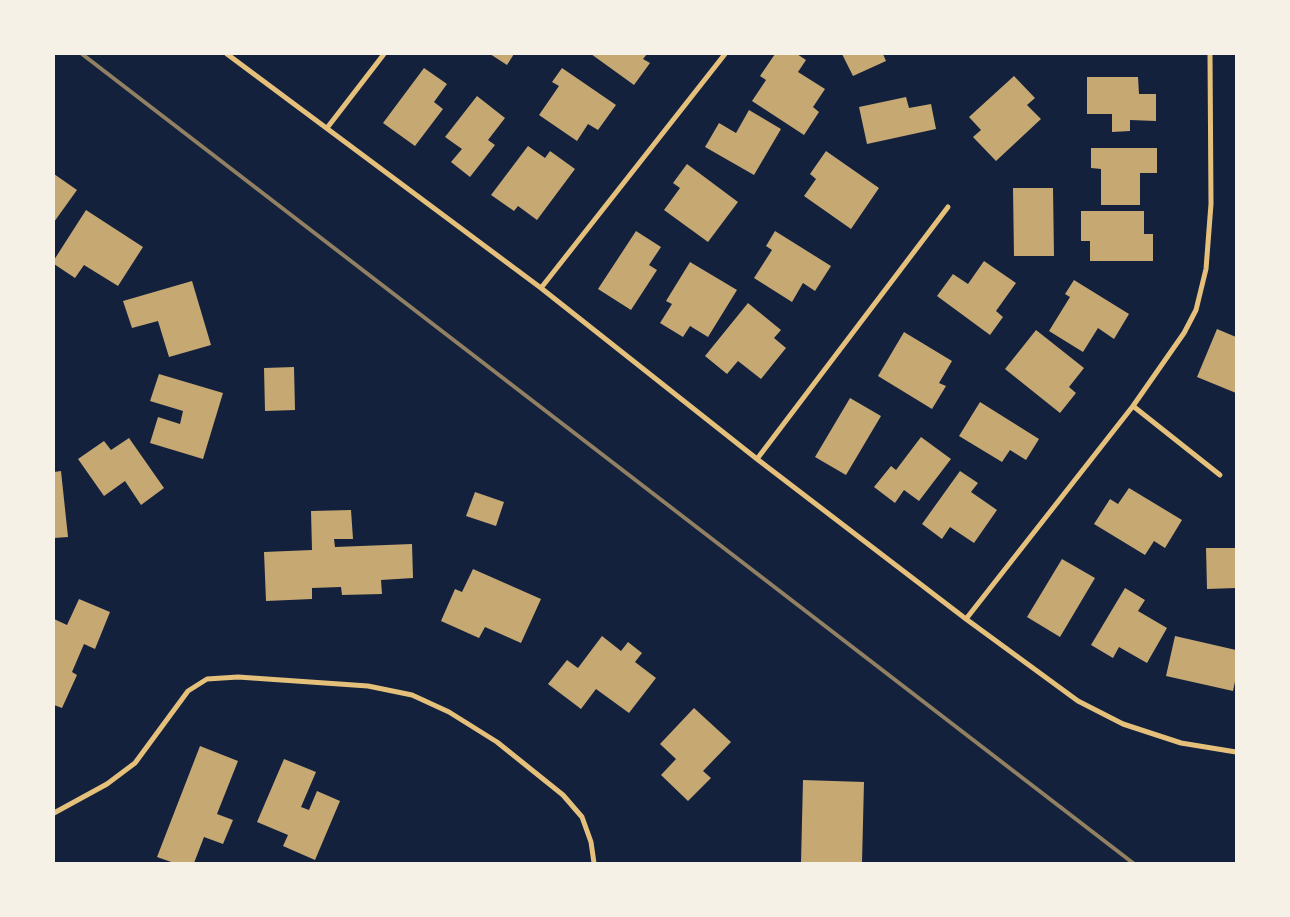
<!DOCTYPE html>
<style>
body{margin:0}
#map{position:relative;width:1290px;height:917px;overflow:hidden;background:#14213d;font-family:Arial,sans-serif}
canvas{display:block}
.frame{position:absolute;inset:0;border:55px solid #f6f1e7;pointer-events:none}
</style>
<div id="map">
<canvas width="1290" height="917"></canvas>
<div class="frame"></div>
</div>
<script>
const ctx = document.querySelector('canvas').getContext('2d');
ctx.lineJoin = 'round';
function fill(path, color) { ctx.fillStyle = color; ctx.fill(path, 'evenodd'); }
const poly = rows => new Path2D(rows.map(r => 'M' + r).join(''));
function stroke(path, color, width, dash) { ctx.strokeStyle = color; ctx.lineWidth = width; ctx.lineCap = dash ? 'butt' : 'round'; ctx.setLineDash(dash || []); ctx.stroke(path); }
fill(poly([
 [490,54,514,54,507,65],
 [591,54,647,54,643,59,650,63,634,85],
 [775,54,797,54,806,60,798,72,825,89,813,107,819,112,804,135,752,101,766,80,760,76],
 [842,54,883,54,886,61,853,76],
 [424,68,447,84,434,102,443,109,415,146,383,123],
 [562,68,616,105,598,130,588,124,577,141,539,115,559,86,552,82],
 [1014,76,1035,98,1027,105,1041,119,996,161,973,137,981,130,969,117],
 [1087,77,1138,77,1139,94,1156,94,1156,121,1130,120,1130,131,1112,132,1112,114,1087,114],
 [477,96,505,118,488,140,495,145,470,177,451,162,462,149,445,137],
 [906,97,909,108,931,104,936,129,867,144,859,107],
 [749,110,781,129,754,175,705,147,719,123,736,133],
 [528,146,545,158,550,151,575,169,537,220,518,206,514,211,491,195],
 [1091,148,1157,148,1157,173,1140,173,1140,205,1101,205,1101,169,1091,168],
 [826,151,879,188,851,229,804,196,816,179,810,174],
 [687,164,738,202,708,242,664,210,680,188,673,183],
 [54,174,77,190,54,222],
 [1013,188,1053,188,1054,256,1014,256],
 [86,210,143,247,118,286,84,265,75,278,54,264,54,260],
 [1081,211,1144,211,1144,234,1153,234,1153,261,1090,261,1090,241,1081,241],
 [636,231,661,247,649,265,657,270,631,310,598,289],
 [775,231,831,266,815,291,803,283,792,302,754,278,772,250,766,246],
 [984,261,1016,283,996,311,1003,317,990,335,937,296,953,274,968,284],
 [690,262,737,290,708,337,690,326,683,337,660,323,672,304,666,301],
 [1074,280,1129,314,1114,339,1098,328,1083,352,1049,331,1070,297,1065,294],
 [192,281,211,345,169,357,158,321,132,328,123,301],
 [748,303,781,330,774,338,786,348,761,379,738,361,727,374,705,356],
 [1217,329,1236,337,1236,393,1197,377],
 [1036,330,1084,368,1069,387,1076,393,1060,413,1005,369],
 [904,332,952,361,939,383,946,386,932,409,878,376],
 [294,367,295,410,265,411,264,368],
 [159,374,223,393,203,459,150,443,158,417,180,424,183,411,150,401],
 [850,398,881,416,846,475,815,457],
 [980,402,1039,439,1026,460,1010,450,1002,462,959,436],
 [921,437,951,459,919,501,904,490,895,503,874,487,891,466,896,470],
 [129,438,164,488,141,505,125,481,104,496,78,459,104,441,111,450],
 [61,471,68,537,54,538,54,472],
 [960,471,978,483,971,492,997,510,974,543,950,527,942,539,922,524],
 [1129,488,1182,520,1165,548,1154,541,1145,555,1094,524,1110,499,1118,504],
 [475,492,504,502,496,526,466,516],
 [351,510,353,539,334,539,335,547,412,544,413,578,381,580,382,594,342,595,341,587,312,588,312,599,266,601,264,552,312,550,311,511],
 [1206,548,1236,548,1236,588,1207,589],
 [1062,559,1095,578,1060,637,1027,617],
 [473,569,541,599,521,643,485,627,479,638,441,621,455,589,462,592],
 [1125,588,1145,600,1138,611,1167,628,1147,663,1119,647,1113,658,1091,645],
 [79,599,110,612,95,649,84,644,72,672,77,675,62,708,54,705,54,619,67,625],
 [602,636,621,651,628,642,642,653,635,662,656,678,629,713,596,689,581,709,548,684,567,660,578,668],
 [1175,636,1236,650,1236,677,1233,691,1166,676],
 [694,708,731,742,703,771,711,778,688,801,661,775,676,759,660,744],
 [200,746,238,761,217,814,233,820,223,844,204,837,194,863,174,863,157,857],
 [284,759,316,772,301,807,309,810,317,791,340,801,315,860,283,846,288,835,257,822],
 [803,780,864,782,862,863,801,863]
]), '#c6a872');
stroke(poly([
 [227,54,541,288,757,459,966,619,1078,701,1123,724,1181,743,1236,752],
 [327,128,384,54],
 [541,288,725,54],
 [1133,406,1220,475],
 [757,459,948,207],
 [966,619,1133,406,1184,333,1196,310,1206,269,1211,204,1210,54],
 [54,813,107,784,135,763,188,691,207,679,238,677,368,686,412,695,449,712,497,742,563,795,582,817,591,842,594,863]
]), '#e5c07b', 5);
stroke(poly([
 [82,54,1133,863]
]), '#918062', 4);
</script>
